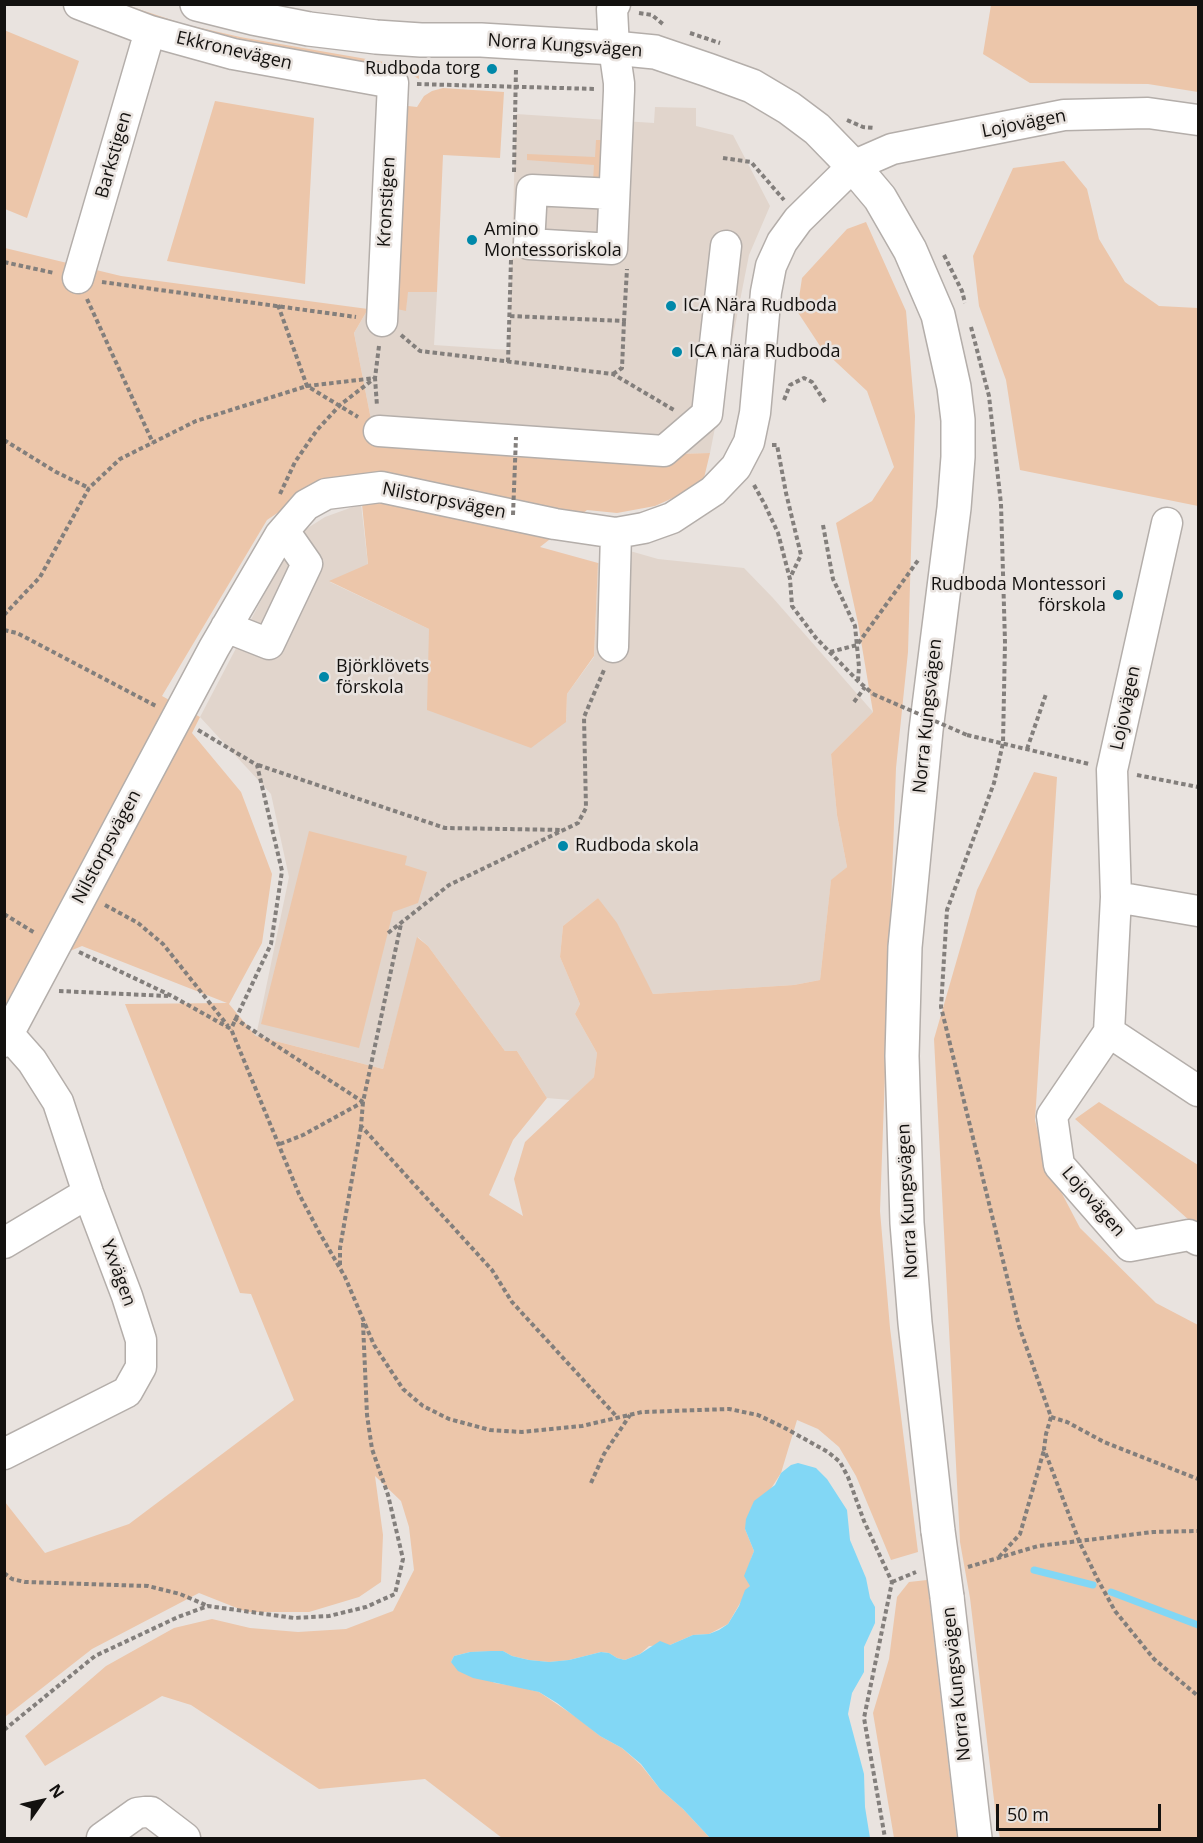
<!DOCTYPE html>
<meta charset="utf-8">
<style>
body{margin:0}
#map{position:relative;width:1203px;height:1843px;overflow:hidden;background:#e9e3df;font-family:"Open Sans",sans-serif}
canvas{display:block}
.frame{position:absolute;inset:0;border:6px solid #13110f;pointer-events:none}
.north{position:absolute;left:12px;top:1771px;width:60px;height:60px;-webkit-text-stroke:4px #e9e3df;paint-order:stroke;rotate:56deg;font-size:16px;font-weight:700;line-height:24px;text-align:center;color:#13110f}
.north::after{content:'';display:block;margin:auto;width:21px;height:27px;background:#13110f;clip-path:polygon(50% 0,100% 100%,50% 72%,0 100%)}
.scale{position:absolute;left:996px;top:1804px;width:165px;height:27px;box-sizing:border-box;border:3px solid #13110f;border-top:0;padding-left:8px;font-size:18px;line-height:21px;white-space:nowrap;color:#13110f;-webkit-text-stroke:4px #e9e3df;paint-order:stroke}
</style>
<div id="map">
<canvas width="1203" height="1843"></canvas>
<div class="frame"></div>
<div class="north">N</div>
<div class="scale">50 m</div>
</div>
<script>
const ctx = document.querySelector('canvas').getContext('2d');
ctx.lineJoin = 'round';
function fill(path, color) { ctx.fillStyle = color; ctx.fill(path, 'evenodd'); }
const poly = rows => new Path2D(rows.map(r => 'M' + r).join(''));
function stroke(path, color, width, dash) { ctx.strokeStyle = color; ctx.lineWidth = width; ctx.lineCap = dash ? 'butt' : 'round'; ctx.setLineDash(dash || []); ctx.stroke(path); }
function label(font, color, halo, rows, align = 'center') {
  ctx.font = font + ' "Open Sans",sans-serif'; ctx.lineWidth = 5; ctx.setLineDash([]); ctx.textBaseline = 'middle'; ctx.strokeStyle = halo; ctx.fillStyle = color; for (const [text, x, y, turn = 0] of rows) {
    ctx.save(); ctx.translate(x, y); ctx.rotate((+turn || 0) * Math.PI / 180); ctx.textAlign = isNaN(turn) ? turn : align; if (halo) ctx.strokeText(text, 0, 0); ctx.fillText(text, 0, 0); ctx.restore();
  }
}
fill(poly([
 [655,107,696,108,696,126,733,135,770,206,749,255,710,453,642,455,376,445,354,333,368,309,388,307,406,310,407,292,437,292,434,345,509,350,516,114,654,123],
 [361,504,368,565,330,582,429,629,566,722,567,694,594,657,598,563,630,551,658,559,744,568,773,598,873,712,831,754,837,815,847,867,831,881,820,980,794,985,653,994,598,898,563,926,560,957,580,1004,575,1014,597,1053,594,1077,570,1100,547,1098,517,1051,505,1051,428,946,418,937,383,1069,256,1036,289,877,271,794,200,717,288,549,303,531,325,517]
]), '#e1d5cc');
fill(poly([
 [97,5,126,5,184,24,240,37,418,68,419,79,407,72,302,59],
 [991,5,1198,5,1198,92,1148,84,1030,83,983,54],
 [4,30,79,61,27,218,5,209],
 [443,88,504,92,500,158,443,155,437,292,408,292,406,311,388,307,399,105,417,107,424,96,432,91],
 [215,101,314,118,305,284,167,261],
 [596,140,606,140,604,182,593,181,594,165,527,160,527,154,595,157],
 [1064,161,1087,189,1099,239,1125,282,1159,306,1198,308,1198,506,1020,470,1006,380,979,306,973,256,1013,168],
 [866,222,906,311,915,416,908,652,896,768,880,1211,890,1328,918,1552,891,1560,856,1476,839,1447,818,1429,797,1420,781,1473,745,1529,754,1551,751,1559,750,1586,728,1624,709,1634,693,1635,670,1645,649,1646,640,1654,625,1660,617,1658,609,1653,601,1652,569,1660,549,1662,529,1660,512,1656,503,1651,470,1652,454,1656,451,1662,495,1683,520,1687,539,1692,579,1719,600,1736,622,1748,641,1765,660,1789,683,1809,710,1838,502,1838,425,1779,319,1789,191,1705,162,1696,45,1766,25,1736,106,1666,174,1628,212,1619,250,1628,298,1632,346,1629,393,1611,414,1570,409,1527,401,1501,375,1476,383,1535,381,1582,359,1597,309,1612,247,1612,199,1593,92,1649,5,1717,5,1502,45,1553,129,1524,294,1400,251,1294,240,1293,125,1004,227,1003,82,946,24,970,5,1012,5,248,121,276,368,309,354,333,376,445,642,455,710,453,704,478,684,493,655,506,617,513,587,510,540,547,598,563,594,656,567,694,566,722,531,748,427,710,429,629,329,581,368,564,362,504,304,495,267,520,162,696,200,717,192,733,241,792,272,874,262,943,229,1004,256,1036,383,1069,417,937,428,946,505,1051,517,1051,547,1098,513,1140,489,1195,523,1216,514,1179,525,1142,594,1077,597,1053,575,1014,580,1004,560,957,563,926,598,898,617,923,653,994,794,985,820,980,831,880,847,867,837,815,831,754,873,712,858,623,836,523,872,501,894,467,867,391,822,349,797,311,802,278,847,229],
 [1034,772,1057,777,1035,1120,1045,1161,1080,1228,1156,1303,1198,1325,1198,1838,1000,1838,997,1825,970,1598,960,1542,934,1039,977,890],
 [309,831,407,856,405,865,427,872,418,903,393,912,359,1048,261,1024],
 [1099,1102,1198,1165,1198,1228,1075,1119],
 [927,1580,957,1838,894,1838,873,1713,889,1659,897,1597,909,1582]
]), '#ecc6aa');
fill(poly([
 [798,1463,816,1468,827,1479,847,1510,850,1540,866,1578,870,1598,875,1607,875,1623,864,1647,864,1672,852,1693,848,1714,864,1774,865,1807,870,1838,710,1838,683,1809,660,1789,641,1764,622,1748,600,1736,557,1703,539,1692,473,1678,458,1671,451,1662,454,1656,470,1652,491,1651,503,1651,512,1656,529,1660,549,1662,569,1660,601,1652,609,1653,617,1658,625,1660,640,1654,660,1641,670,1645,693,1635,709,1634,719,1630,728,1624,739,1606,745,1590,750,1586,744,1576,754,1551,745,1529,746,1519,754,1501,775,1485,781,1473,791,1465]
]), '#82d7f5');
stroke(poly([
 [1034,1570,1093,1585],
 [1111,1592,1198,1625]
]), '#82d7f5', 7);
const minor = poly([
 [79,4,150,31,233,54,393,83,382,321],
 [614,194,532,190,529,244,612,249,619,91,619,83,614,48,612,9,615,4],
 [78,278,150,31],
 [379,431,664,451,707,414,726,246],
 [1167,523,1112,770,1116,897,1109,1032,1052,1116,1059,1165,1130,1246,1189,1235,1198,1240],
 [226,627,269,644,307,564,291,541,282,533],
 [613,647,616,533],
 [1116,897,1198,911],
 [1109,1032,1198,1091],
 [4,1042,214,648,280,535,306,505,326,494,381,487,555,524,616,533,644,528,672,518,713,491,736,467,749,442,755,413,766,292,771,266,782,242,798,220,853,166,892,149,1064,115,1148,113,1198,120],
 [4,1243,88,1193],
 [4,1454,127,1392,141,1367,141,1340,127,1296,88,1193,58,1102,32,1061,9,1035],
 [102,1838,137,1813,145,1812,151,1812,185,1838]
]);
const major = poly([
 [197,4,253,18,309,29,376,37,421,40,481,40,614,48,655,52,708,70,752,86,789,108,817,129,853,166,880,198,910,250,938,315,954,387,958,420,958,457,954,508,926,730,905,947,902,1056,907,1223,915,1323,938,1531],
 [947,1597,975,1838]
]);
stroke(minor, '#b4aeaa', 33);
stroke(major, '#b4aeaa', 36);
stroke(poly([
 [639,13,652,15,664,25],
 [690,33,720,43],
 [417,84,596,89],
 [847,120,863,127,874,128],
 [723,158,751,162,784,200],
 [514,172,516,68],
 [944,255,962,291,965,303],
 [4,262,54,273],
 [102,282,356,317],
 [87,299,153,443],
 [278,305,307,386,358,417],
 [510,316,624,321,627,269],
 [971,327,989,396,1001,504,1005,642,1003,743,994,783,947,910,941,1007,1019,1326,1051,1417,1067,1422,1104,1442,1198,1479],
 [401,335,420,351,613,374,674,410],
 [508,362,511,260],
 [613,374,622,368,624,321],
 [784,400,790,385,804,378,812,382,825,402],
 [4,440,56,472,89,488],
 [772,445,777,445,786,493,801,555,790,578],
 [754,485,765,505,778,533,790,579,792,606,816,638,858,681,873,694],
 [280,494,295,462,317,430,340,405,375,378,379,346],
 [823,525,833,579,855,626,859,667,858,681],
 [4,615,40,577,89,488,120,459,196,421,307,386,375,378,377,406],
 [4,630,17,633,156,706],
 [830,652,857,645,919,559],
 [854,702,865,687],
 [198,730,257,765,282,871,271,944,231,1029],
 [967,735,1089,764],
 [1027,749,1046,694],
 [258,765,445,828,564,830],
 [1137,775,1198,787],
 [105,905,138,923,163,944,228,1026],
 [4,914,35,933],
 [388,933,449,885,578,823,586,808,584,717,604,670],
 [79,952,172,996,231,1029,299,1194,319,1232,345,1277,374,1345,403,1389,423,1406,449,1419,490,1430,522,1432,582,1426,642,1412,729,1409,758,1415,783,1427,828,1452,840,1462,848,1477,864,1521,892,1582,864,1718,885,1838],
 [59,991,168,996],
 [234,1018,363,1102,401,924],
 [363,1102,361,1126,492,1270,512,1302,617,1417],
 [280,1144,303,1135,363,1102],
 [340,1265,340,1248,361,1127],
 [1051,1417,1046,1434,1044,1449,1079,1541,1098,1580,1115,1611,1154,1659,1198,1696],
 [591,1483,604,1454,630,1415],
 [999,1557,1020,1534,1044,1450],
 [968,1567,1038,1546,1153,1532,1198,1531],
 [4,1573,12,1579,25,1582,148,1586,180,1594,208,1606],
 [892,1582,916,1572],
 [4,1730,95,1656,178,1617,208,1606,294,1618,329,1616,366,1607,395,1594,403,1559,388,1495,372,1449,367,1415,363,1323]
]), '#837f7c', 4, [4.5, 3]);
stroke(minor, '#fff', 30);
stroke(major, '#fff', 33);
const majorBridge = poly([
 [938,1531,947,1597]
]);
stroke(majorBridge, '#b4aeaa', 36, []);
stroke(poly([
 [513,515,516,437],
 [873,694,967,735]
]), '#837f7c', 4, [4.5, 3]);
stroke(majorBridge, '#fff', 33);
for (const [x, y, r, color] of [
 [492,69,6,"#0088a9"],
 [472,240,6,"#0088a9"],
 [671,306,6,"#0088a9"],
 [677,352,6,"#0088a9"],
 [1118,595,6,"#0088a9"],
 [324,677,6,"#0088a9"],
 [563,846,6,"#0088a9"]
]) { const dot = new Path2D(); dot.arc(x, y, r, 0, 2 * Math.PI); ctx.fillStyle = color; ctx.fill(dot); stroke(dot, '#e9e3df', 2); }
label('18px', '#13110f', '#e9e3df', [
 ["Norra Kungsvägen",565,46,4],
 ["Ekkronevägen",234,51,13],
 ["Lojovägen",1024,124,-11],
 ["Barkstigen",114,155,-74],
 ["Kronstigen",387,202,-87],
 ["Nilstorpsvägen",444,501,11],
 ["Lojovägen",1126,708,-78],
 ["Norra Kungsvägen",928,716,-84],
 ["Nilstorpsvägen",107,847,-62],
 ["Norra Kungsvägen",908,1201,-93],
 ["Lojovägen",1093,1202,49],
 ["Yxvägen",118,1273,70],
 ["Norra Kungsvägen",957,1684,-96]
]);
label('18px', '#13110f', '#e9e3df', [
 ["Rudboda torg",480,69,"right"],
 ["Amino",484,230],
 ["Montessoriskola",484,251],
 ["ICA Nära Rudboda",683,306],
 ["ICA nära Rudboda",689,352],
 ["Rudboda Montessori",1106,585,"right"],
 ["förskola",1106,606,"right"],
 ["Björklövets",336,667],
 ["förskola",336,688],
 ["Rudboda skola",575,846]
], 'left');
</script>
